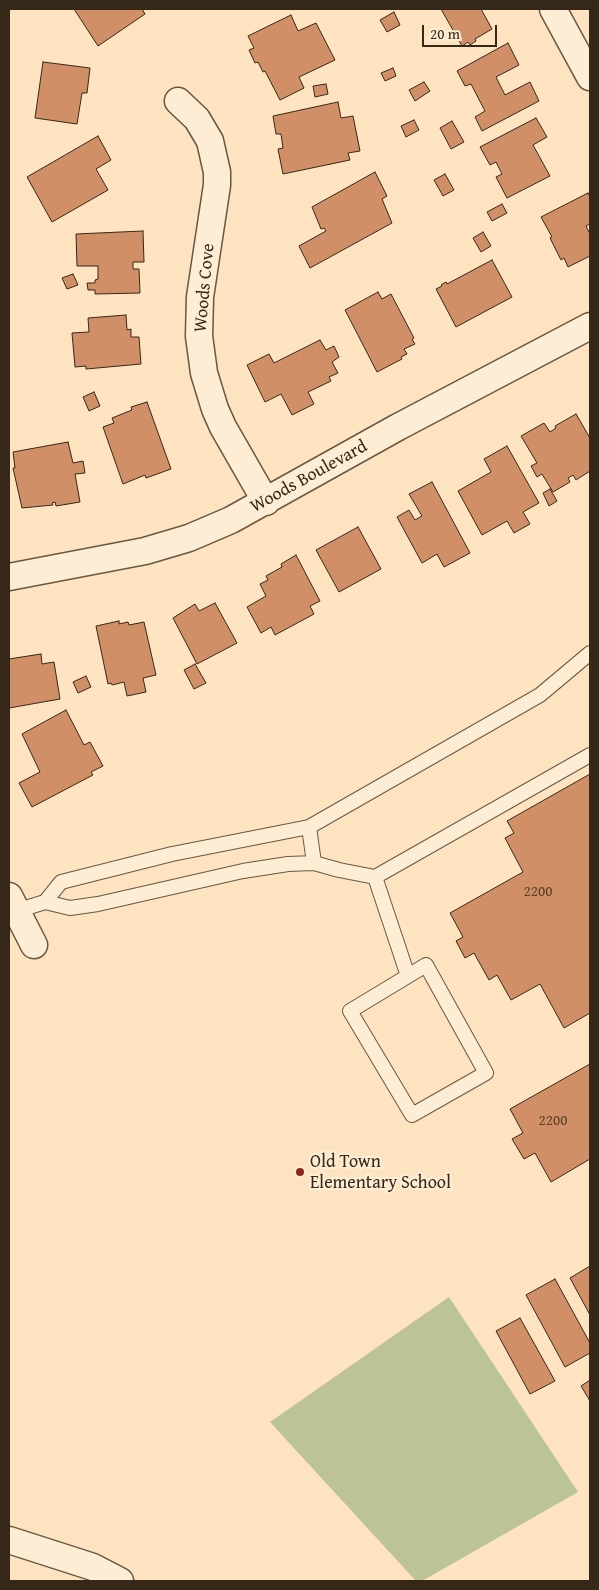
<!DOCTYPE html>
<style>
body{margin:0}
#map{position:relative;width:599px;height:1590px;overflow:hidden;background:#fde3bf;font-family:"Gentium Book Plus",serif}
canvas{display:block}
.frame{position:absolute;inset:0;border:10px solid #362819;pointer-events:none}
.scale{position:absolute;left:422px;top:25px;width:75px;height:22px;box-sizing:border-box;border:2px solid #362819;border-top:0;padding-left:6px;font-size:15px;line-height:18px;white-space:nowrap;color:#362819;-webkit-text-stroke:4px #feedd5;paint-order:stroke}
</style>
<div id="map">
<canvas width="599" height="1590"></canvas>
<div class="frame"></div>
<div class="scale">20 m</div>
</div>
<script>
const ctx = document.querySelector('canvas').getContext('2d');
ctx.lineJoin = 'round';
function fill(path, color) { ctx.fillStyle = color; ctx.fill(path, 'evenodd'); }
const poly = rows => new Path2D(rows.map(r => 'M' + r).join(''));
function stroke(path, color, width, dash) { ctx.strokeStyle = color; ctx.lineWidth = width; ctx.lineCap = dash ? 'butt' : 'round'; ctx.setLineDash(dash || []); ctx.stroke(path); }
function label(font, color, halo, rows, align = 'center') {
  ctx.font = font + ' "Gentium Book Plus",serif'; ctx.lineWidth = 4.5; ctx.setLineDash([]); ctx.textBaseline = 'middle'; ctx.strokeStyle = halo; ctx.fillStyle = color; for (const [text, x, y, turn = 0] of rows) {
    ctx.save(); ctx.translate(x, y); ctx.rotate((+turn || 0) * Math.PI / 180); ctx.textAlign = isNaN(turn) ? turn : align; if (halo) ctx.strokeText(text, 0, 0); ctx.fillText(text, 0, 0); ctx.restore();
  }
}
fill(poly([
 [449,1297,578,1492,422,1581,416,1581,270,1422]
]), '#bcc495');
const building = poly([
 [74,9,142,9,145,14,98,46,74,9],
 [441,9,481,9,492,29,475,39,476,41,470,45,468,42,462,46,441,9],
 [394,12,400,25,387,32,380,20,394,12],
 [291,15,298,31,316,23,335,60,299,77,304,88,280,100,265,71,263,72,258,62,255,63,249,50,254,48,248,36,291,15],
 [508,43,519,65,496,77,505,95,530,82,539,101,482,131,475,117,485,111,471,84,465,86,457,71,508,43],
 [43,62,90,68,87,93,82,93,77,124,35,118,43,62],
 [393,68,396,76,385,81,381,73,393,68],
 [424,82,430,91,415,101,409,90,424,82],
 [326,84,328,94,315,97,313,86,326,84],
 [338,102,341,118,353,116,360,151,348,153,350,160,283,174,278,149,283,148,281,134,276,134,273,116,338,102],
 [536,118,547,137,533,145,550,176,507,198,496,177,502,174,496,162,490,165,480,147,536,118],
 [414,120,419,130,406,137,401,126,414,120],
 [452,121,464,142,451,149,440,128,452,121],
 [98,136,111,160,96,169,108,190,52,222,27,177,98,136],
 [375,172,387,196,382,199,392,223,310,268,299,246,326,231,324,228,321,229,312,207,375,172],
 [445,174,454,190,443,196,434,180,445,174],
 [588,193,590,197,590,224,586,226,590,234,590,256,568,267,564,258,561,260,550,238,552,237,541,217,588,193],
 [502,204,507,213,492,221,487,212,502,204],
 [143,231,144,262,133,262,133,269,139,269,140,293,95,294,95,290,88,290,87,283,95,283,95,280,98,279,98,266,77,266,76,234,143,231],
 [483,232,491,246,481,252,473,238,483,232],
 [492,260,512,297,456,327,436,289,442,286,441,285,446,282,447,284,492,260],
 [73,274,78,285,67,289,62,278,73,274],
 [378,292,382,299,391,294,414,338,412,339,415,344,404,349,407,354,401,357,402,359,377,372,345,310,378,292],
 [126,315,127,330,131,329,131,337,139,337,141,364,86,369,86,366,75,367,72,333,89,332,88,318,126,315],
 [320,340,326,350,334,346,339,357,332,362,338,373,329,377,331,381,308,392,314,404,292,415,281,394,265,402,247,365,269,354,274,363,320,340],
 [94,392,100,406,89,411,83,397,94,392],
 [147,402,171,469,146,478,145,475,123,484,103,427,114,423,112,418,132,410,131,407,147,402],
 [576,414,590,438,590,471,576,480,573,475,568,478,570,482,553,492,542,474,537,477,531,466,537,463,521,436,544,423,550,432,556,428,555,426,576,414],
 [68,442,73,463,83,461,85,473,75,474,80,502,56,506,55,502,52,503,53,505,22,508,13,468,15,468,13,452,68,442],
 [507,446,539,503,523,512,530,524,514,533,507,521,482,535,458,491,491,472,484,459,507,446],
 [432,482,470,553,444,567,437,554,422,563,397,517,409,510,415,520,422,516,409,494,432,482],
 [550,489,557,501,549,506,543,493,550,489],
 [358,527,381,569,339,592,316,550,358,527],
 [296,555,320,601,310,606,314,614,275,635,271,627,261,633,247,607,266,596,260,584,268,580,266,576,282,567,281,564,296,555],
 [215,603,237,643,197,664,173,618,195,604,199,611,215,603],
 [119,621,119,624,128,622,129,625,144,622,156,675,143,678,146,692,127,696,124,682,112,685,111,683,108,684,96,626,119,621],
 [41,654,42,664,54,662,60,699,9,708,9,659,41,654],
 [195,664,206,683,194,689,184,670,195,664],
 [86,676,91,687,78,693,73,682,86,676],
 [66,710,84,745,90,742,103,766,91,772,93,775,32,807,19,783,40,772,22,734,66,710],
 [590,774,590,1013,564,1028,540,984,511,1000,497,975,489,980,474,953,465,958,456,941,463,937,450,913,523,872,505,838,514,833,507,821,590,774],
 [590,1064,590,1159,551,1182,535,1153,524,1159,512,1139,523,1133,510,1109,590,1064],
 [590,1266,590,1315,570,1278,590,1266],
 [555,1279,590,1343,590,1353,565,1367,526,1295,555,1279],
 [520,1318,555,1381,530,1394,496,1331,520,1318],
 [590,1380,590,1401,581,1386,590,1380]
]);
fill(building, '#d08f67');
stroke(building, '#362819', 1);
const service = poly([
 [309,827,314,863],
 [375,877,408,976,350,1011,412,1115,486,1073,426,965,408,976],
 [45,902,61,882,172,854,309,827,540,695,590,653],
 [16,911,45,902,70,908,98,904,243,871,288,864,314,863,339,870,375,877,590,755]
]);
const minor = poly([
 [553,9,590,77],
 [178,101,197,119,210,141,217,172,217,185,200,297,199,336,204,373,215,409,223,427,266,502],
 [9,577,145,551,189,538,231,520,398,427,590,326],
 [9,896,34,945],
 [9,1540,93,1567,120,1581]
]);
stroke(service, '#685742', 16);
stroke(minor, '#685742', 29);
stroke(service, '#feedd5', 14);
stroke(minor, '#feedd5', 26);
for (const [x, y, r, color] of [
 [300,1172,5,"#8f2418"]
]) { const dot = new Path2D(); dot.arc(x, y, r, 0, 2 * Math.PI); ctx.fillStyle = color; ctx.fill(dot); stroke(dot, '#feedd5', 2); }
label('15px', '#5c422c', null, [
 ["2200",538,892],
 ["2200",553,1121]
]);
label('18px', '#362819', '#feedd5', [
 ["Woods Cove",205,288,-85],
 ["Woods Boulevard",309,477,-29]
]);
label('18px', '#362819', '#feedd5', [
 ["Old Town",310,1162],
 ["Elementary School",310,1183]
], 'left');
</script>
